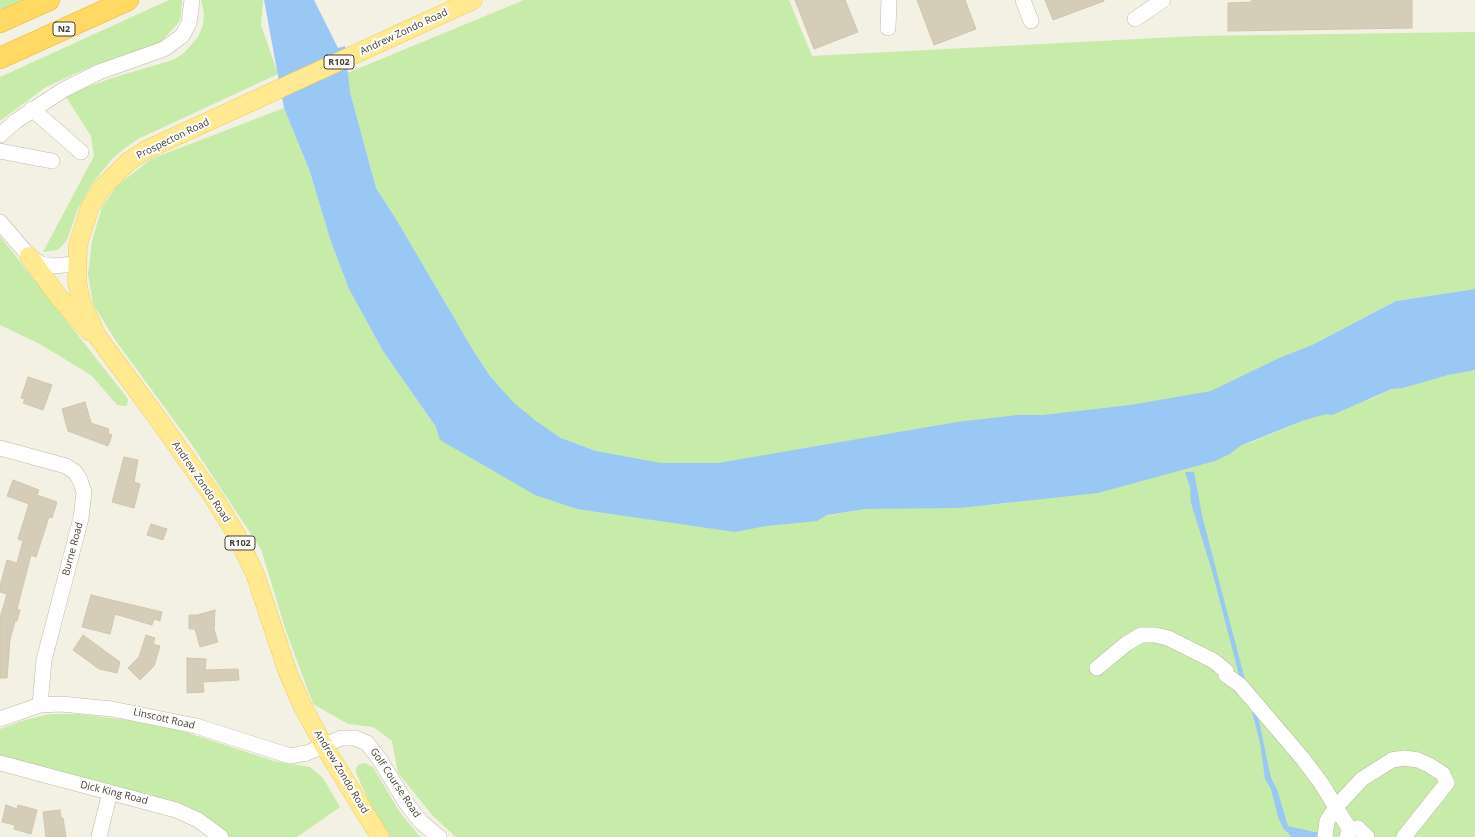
<!DOCTYPE html>
<style>
body{margin:0}
canvas{display:block;background:#f3f0e4}
</style>
<canvas width="1475" height="837"></canvas>
<script>
const ctx = document.querySelector('canvas').getContext('2d');
ctx.lineJoin = 'round';
function fill(path, color) { ctx.fillStyle = color; ctx.fill(path, 'evenodd'); }
const poly = rows => new Path2D(rows.map(r => 'M' + r).join(''));
function stroke(path, color, width, dash) { ctx.strokeStyle = color; ctx.lineWidth = width; ctx.lineCap = dash ? 'butt' : 'round'; ctx.setLineDash(dash || []); ctx.stroke(path); }
function label(font, color, halo, rows, align = 'center') {
  ctx.font = font + ' "Open Sans",sans-serif'; ctx.lineWidth = 4; ctx.setLineDash([]); ctx.textBaseline = 'middle'; ctx.strokeStyle = halo; ctx.fillStyle = color; for (const [text, x, y, turn = 0] of rows) {
    ctx.save(); ctx.translate(x, y); ctx.rotate((+turn || 0) * Math.PI / 180); ctx.textAlign = isNaN(turn) ? turn : align; if (halo) ctx.strokeText(text, 0, 0); ctx.fillText(text, 0, 0); ctx.restore();
  }
}
fill(poly([
 [0,0,22,0,0,10],
 [169,0,182,0,181,15,179,22,162,41,138,52,94,65,46,87,0,121,0,77],
 [201,0,263,0,261,25,278,74,138,139,125,148,112,159,92,184,77,211,67,240,58,250,43,252,94,156,91,136,66,97,77,91,112,78,173,60,184,53,198,37,203,25,204,13],
 [524,0,789,0,812,56,1196,36,1475,32,1475,289,1396,301,1310,346,1200,400,845,451,681,468,620,460,561,438,518,409,490,376,473,350,396,219,376,188,345,74],
 [284,108,310,172,331,242,349,289,383,351,441,434,798,520,866,509,1000,504,1068,495,1132,480,1252,442,1302,421,1373,398,1395,388,1437,374,1475,369,1475,837,456,837,433,816,398,773,392,741,373,727,348,724,313,704,286,631,261,549,190,442,116,341,93,304,88,274,92,241,102,207,117,186,151,159],
 [0,236,128,399,127,406,117,405,91,375,38,343,0,325],
 [50,714,78,714,126,720,179,730,274,761,310,767,323,778,340,807,297,837,229,837,0,757,0,729,25,720],
 [365,763,373,767,399,811,420,837,390,837,374,813,356,773,356,768,359,764]
]), '#c7eba9');
fill(poly([
 [264,0,314,0,338,48,345,46,350,92,376,188,396,219,473,350,490,376,514,403,536,421,561,438,596,451,661,463,718,463,957,422,1017,415,1043,415,1130,405,1211,391,1277,359,1312,345,1396,301,1475,289,1475,370,1448,375,1403,388,1392,389,1332,415,1326,414,1302,421,1240,446,1230,454,1215,461,1098,493,960,508,866,509,827,515,817,521,766,526,735,532,577,509,535,495,440,440,436,427,383,351,349,289,331,242,310,172,284,108],
 [1185,472,1194,472,1202,515,1223,596,1247,687,1258,716,1271,778,1277,789,1288,826,1319,833,1320,837,1292,837,1283,828,1278,817,1271,789,1265,779,1260,743,1250,704,1239,675,1212,571,1191,503,1190,487]
]), '#9ac8f5');
const building = poly([
 [795,0,845,0,858,32,814,49,795,0],
 [917,0,965,0,976,29,934,45,917,0],
 [1045,0,1104,0,1104,1,1053,20,1045,0],
 [1252,0,1412,0,1412,28,1228,31,1228,3,1252,2,1252,0],
 [28,377,52,385,43,410,23,403,25,399,21,398,28,377],
 [85,402,91,423,109,429,108,433,112,435,108,446,68,431,62,409,85,402],
 [124,457,138,460,134,482,140,484,134,508,112,502,124,457],
 [13,480,39,490,37,495,57,502,52,518,49,517,36,557,31,555,17,609,20,610,17,621,15,621,10,640,7,678,0,678,0,618,7,594,0,592,0,586,7,560,17,563,23,541,18,539,29,504,7,496,13,480],
 [151,524,167,529,163,540,147,535,151,524],
 [91,595,162,612,160,621,154,619,152,625,115,614,110,634,82,627,91,595],
 [215,610,214,629,218,642,200,647,195,629,189,629,189,615,197,615,215,610],
 [83,635,120,662,117,673,99,669,73,650,83,635],
 [146,635,155,638,153,644,160,646,154,666,140,680,128,668,139,657,146,635],
 [187,658,206,659,205,670,238,669,239,680,203,682,204,692,187,693,187,658],
 [6,805,17,809,18,805,37,810,31,834,14,829,15,825,2,822,6,805],
 [60,810,61,818,63,818,66,837,46,837,43,812,60,810]
]);
fill(building, '#d6cdb8');
stroke(building, '#d1c6ab', 1);
const minor = poly([
 [1023,0,1031,21],
 [1135,19,1163,0],
 [888,28,889,0],
 [32,109,81,152],
 [0,135,16,121,63,90,99,72,164,49,182,36,189,23,192,0],
 [0,151,52,161],
 [0,222,29,256,41,264,52,266,76,264],
 [0,448,66,466,75,472,80,480,84,492,81,518,44,660,40,705],
 [1097,668,1126,644,1141,635,1155,635,1168,638,1214,661,1226,671,1226,675,1240,685,1303,759,1321,783,1350,830],
 [0,719,40,705,61,704,112,709,196,726,290,756,307,753,341,738,355,738,367,743,380,760,406,803,421,822,439,837],
 [0,763,176,810,198,820,221,837],
 [99,837,110,792],
 [1325,837,1327,821,1336,807,1362,779,1392,760,1404,758,1418,760,1429,765,1443,774,1447,783,1404,837],
 [1347,837,1350,830,1358,828,1367,837]
]);
const major = poly([
 [29,256,57,295,89,331],
 [380,837,324,746,302,705,288,673,255,574,236,534,214,498,156,416,97,336,81,301,77,282,78,245,90,207,102,188,129,161,146,150,473,0]
]);
const highway = poly([
 [0,22,49,0],
 [0,58,128,0]
]);
stroke(minor, '#bfb9a6', 16);
stroke(major, '#ecce59', 19);
stroke(highway, '#e9b428', 22);
stroke(minor, '#fff', 15);
stroke(major, '#ffea91', 18);
stroke(highway, '#ffd963', 21);
for (const [x, y, w] of [
 [64,29,22],
 [339,62,30],
 [240,543,30]
]) { const box = new Path2D(); box.roundRect(x - w / 2, y - 7, w, 14, 3); ctx.fillStyle = '#fff'; ctx.fill(box); stroke(box, '#464033', 1); }
label('bold 9px', '#464033', null, [
 ["N2",64,29],
 ["R102",339,62],
 ["R102",240,543]
]);
label('10px', '#464033', '#fff', [
 ["Andrew Zondo Road",404,32,-25],
 ["Prospecton Road",173,139,-26],
 ["Andrew Zondo Road",201,482,56],
 ["Burne Road",73,549,-75],
 ["Linscott Road",164,719,13],
 ["Andrew Zondo Road",341,772,59],
 ["Golf Course Road",395,783,56],
 ["Dick King Road",114,793,14]
]);
</script>
